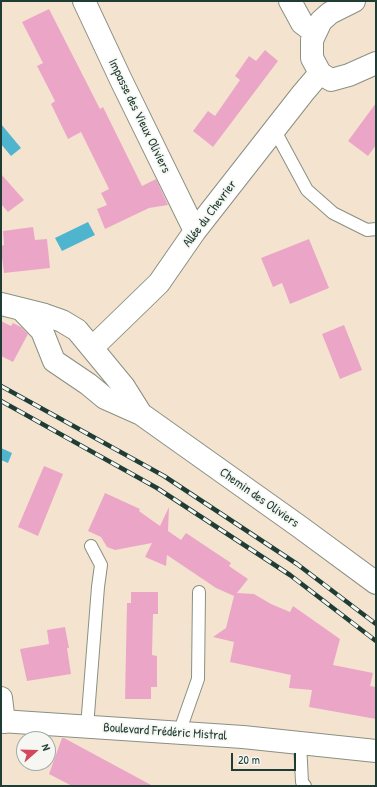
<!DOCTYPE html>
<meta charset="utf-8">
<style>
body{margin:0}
#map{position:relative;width:377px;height:787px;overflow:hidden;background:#f4e4cf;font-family:"Patrick Hand",sans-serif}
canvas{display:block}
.frame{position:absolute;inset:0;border:2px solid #1f3d34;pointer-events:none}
.north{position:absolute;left:16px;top:731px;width:40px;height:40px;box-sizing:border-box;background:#f6f6f2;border:1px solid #a0aca6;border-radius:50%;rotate:70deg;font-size:11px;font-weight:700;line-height:16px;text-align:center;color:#1f3d34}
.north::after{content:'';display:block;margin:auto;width:14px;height:18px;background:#d1495b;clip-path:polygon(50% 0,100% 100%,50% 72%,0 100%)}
.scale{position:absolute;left:231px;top:753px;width:65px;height:18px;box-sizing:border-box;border:2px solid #1f3d34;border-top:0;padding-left:5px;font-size:12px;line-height:14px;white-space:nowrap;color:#1f3d34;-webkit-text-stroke:3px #f6f6f2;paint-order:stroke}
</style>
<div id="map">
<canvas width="377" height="787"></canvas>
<div class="frame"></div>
<div class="north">N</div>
<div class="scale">20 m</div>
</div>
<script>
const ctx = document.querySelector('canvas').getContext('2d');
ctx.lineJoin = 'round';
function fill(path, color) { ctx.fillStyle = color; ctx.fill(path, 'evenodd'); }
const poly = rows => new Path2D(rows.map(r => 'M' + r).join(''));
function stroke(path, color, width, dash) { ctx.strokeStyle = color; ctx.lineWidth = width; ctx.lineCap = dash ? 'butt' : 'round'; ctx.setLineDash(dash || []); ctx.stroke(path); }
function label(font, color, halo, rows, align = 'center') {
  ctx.font = font + ' "Patrick Hand",sans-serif'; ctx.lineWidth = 3.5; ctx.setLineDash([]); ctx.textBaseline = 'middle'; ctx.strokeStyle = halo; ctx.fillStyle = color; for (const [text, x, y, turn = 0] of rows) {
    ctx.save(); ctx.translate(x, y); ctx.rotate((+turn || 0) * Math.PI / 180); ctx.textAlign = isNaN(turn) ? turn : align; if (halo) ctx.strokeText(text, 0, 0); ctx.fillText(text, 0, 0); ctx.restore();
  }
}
fill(poly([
 [1,124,21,148,11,156,1,144],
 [88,222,95,235,62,251,55,238],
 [1,448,12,453,8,463,1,460]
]), '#4fb4ce');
fill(poly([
 [49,9,100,109,103,107,142,186,156,179,168,205,149,208,105,229,97,209,107,205,101,193,109,189,81,132,68,139,51,104,55,101,37,66,43,63,22,22],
 [265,50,278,61,213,147,193,131,208,111,215,116,240,80,235,76,249,56,256,61],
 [376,103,376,145,368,156,348,141],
 [1,174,24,200,8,212,1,204],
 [33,227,35,240,47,239,50,268,4,273,1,250,1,246,4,245,3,231],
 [309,239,329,288,290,304,282,283,273,287,261,258],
 [1,321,11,326,13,323,21,327,28,334,13,362,1,356],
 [344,325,362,370,340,379,322,334],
 [44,466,63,474,38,536,18,527],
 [105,493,140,509,139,511,160,526,169,507,168,531,181,540,186,533,231,563,229,566,248,579,237,593,254,594,271,604,290,612,293,606,340,639,333,665,373,673,370,686,376,687,376,719,309,707,312,690,289,688,291,675,230,662,234,642,213,637,226,628,234,596,216,588,167,555,166,566,145,557,152,543,115,550,107,547,101,537,88,531],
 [131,592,158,592,158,614,153,614,152,655,157,656,157,687,151,687,151,699,125,699,127,603,131,603],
 [65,627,69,648,67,648,71,674,27,681,20,649,49,644,47,630],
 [62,738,64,738,153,786,72,786,49,774]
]), '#eba6c7');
const lane = poly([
 [274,129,307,190,333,213,367,230,376,229],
 [87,727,98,587,101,565,91,546],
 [179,733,198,679,199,592],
 [300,743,302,782,305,786]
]);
const street = poly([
 [84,1,121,80,195,231],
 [290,1,302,23,315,33],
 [354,1,330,13,321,21,312,40,312,58,320,73,331,80,349,75,376,63],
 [1,304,45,315,62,321,77,330,124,387,141,414],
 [21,309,42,331,54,361,88,384,105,398,141,414,300,527,376,583],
 [92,348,159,283,195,231,303,93,320,73],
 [1,698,4,722]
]);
const secondary = poly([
 [1,721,243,737,376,751]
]);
stroke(lane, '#8a9082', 14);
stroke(street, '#8a9082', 24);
stroke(secondary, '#8a9082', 24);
stroke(lane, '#fff', 12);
stroke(street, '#fff', 22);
stroke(secondary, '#fff', 22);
const rail = poly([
 [1,386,164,476,297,564,376,624],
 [1,401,157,488,290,575,376,641]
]);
stroke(rail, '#1f3d34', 4.5);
stroke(rail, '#f6f6f2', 3, [9]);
label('13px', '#1f3d34', '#f6f6f2', [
 ["Impasse des Vieux Oliviers",139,116,64],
 ["Allée du Chevrier",210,214,-53],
 ["Chemin des Oliviers",259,498,35],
 ["Boulevard Frédéric Mistral",165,732,4]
]);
</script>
